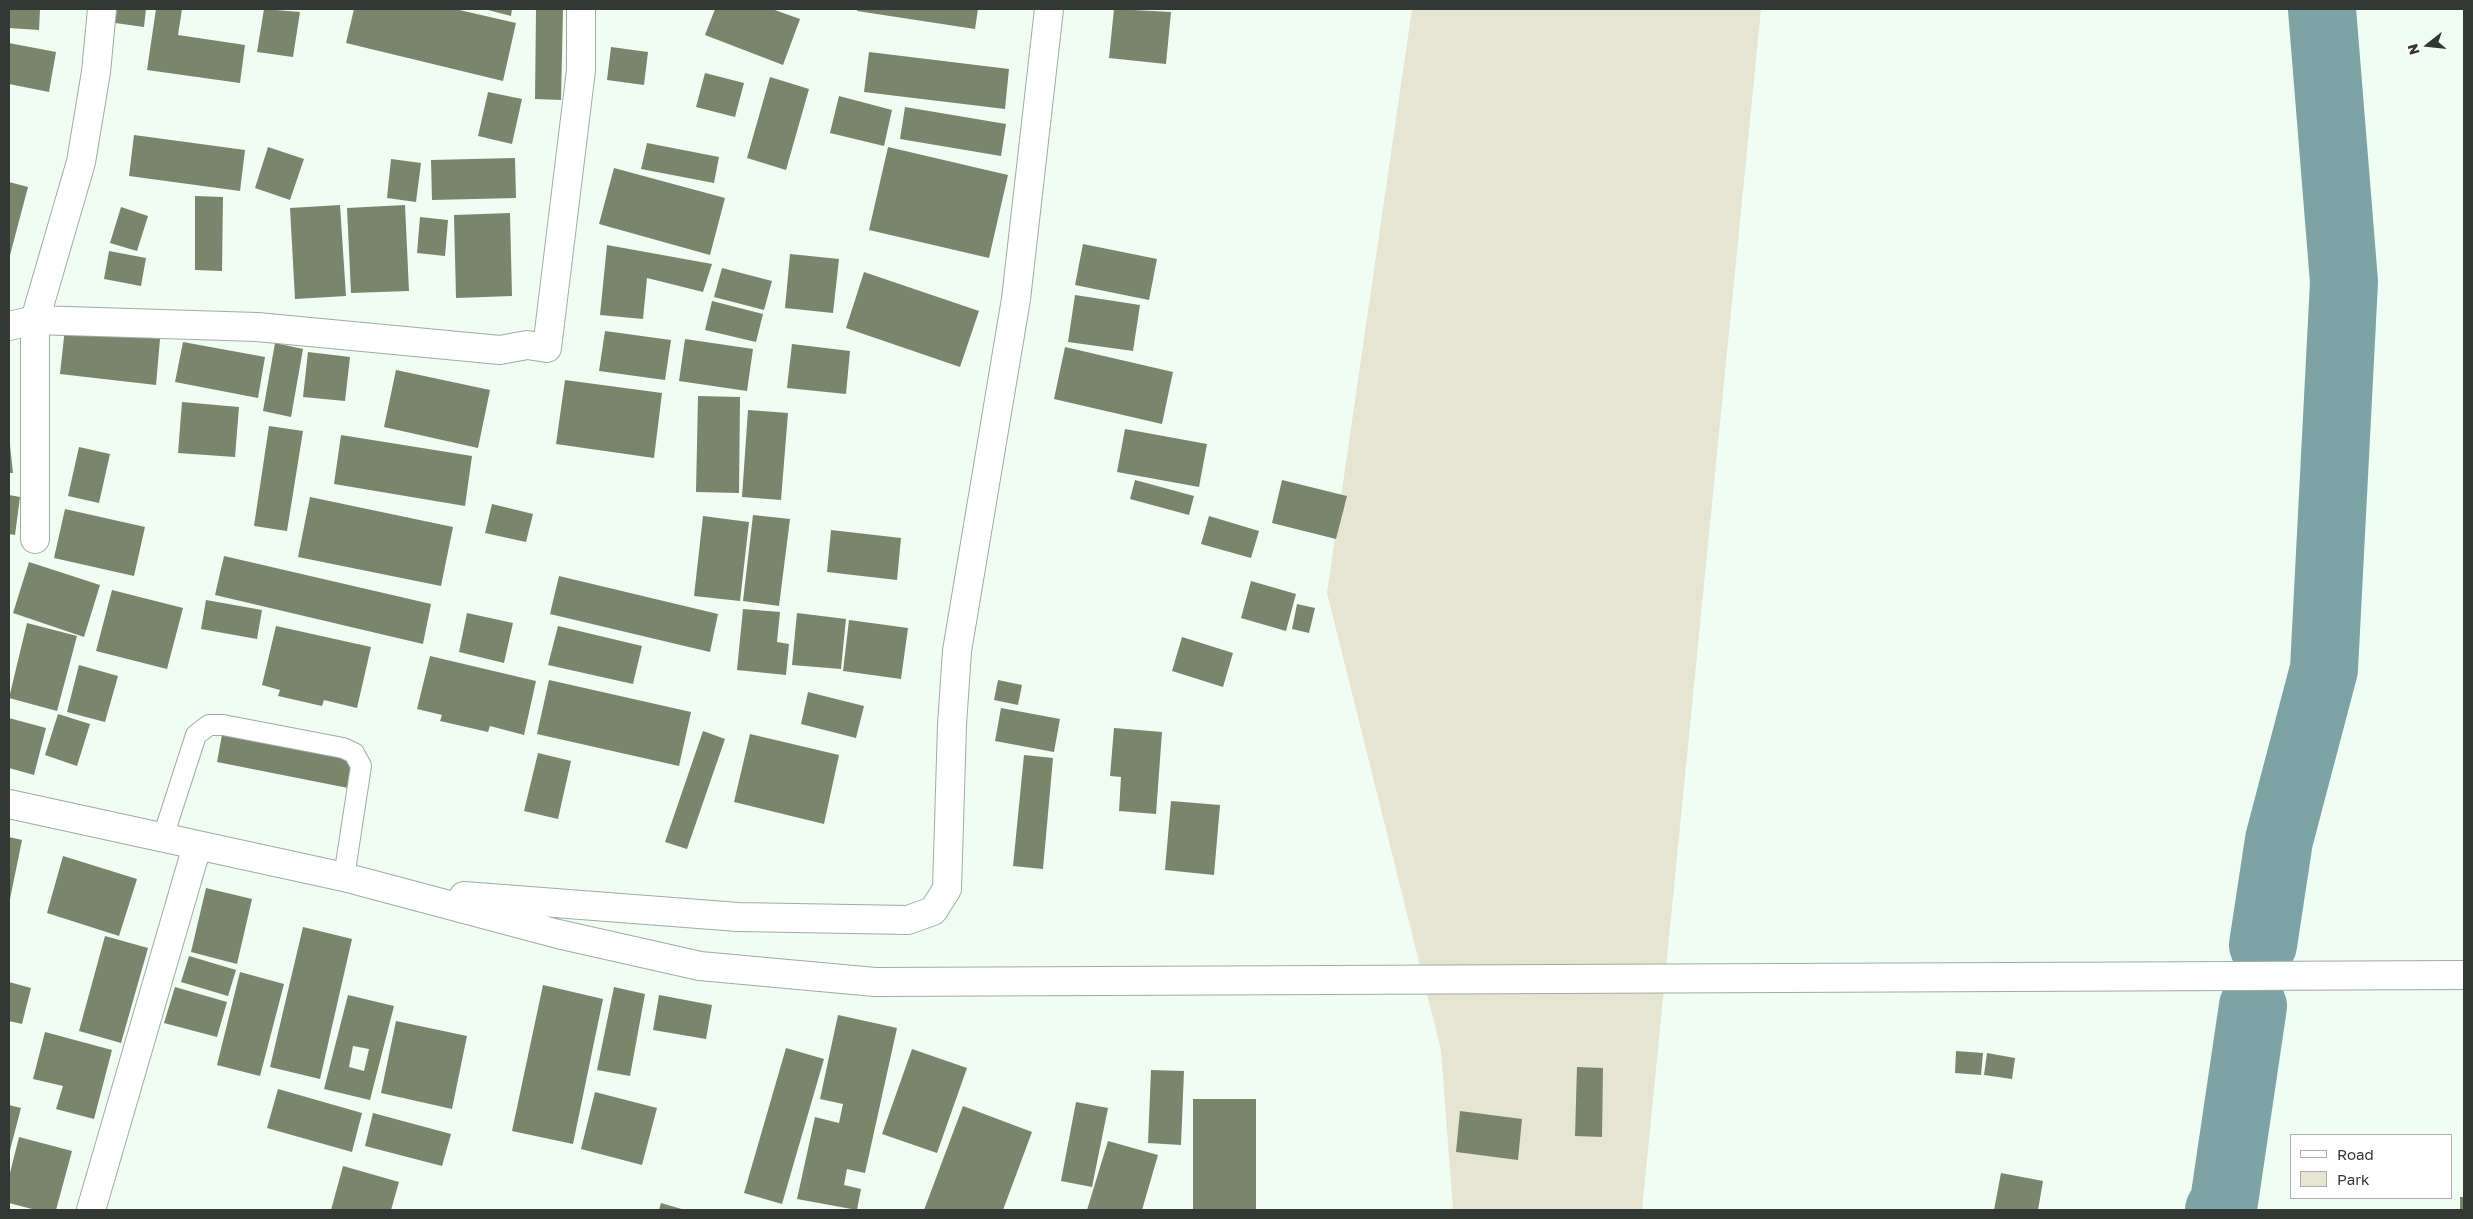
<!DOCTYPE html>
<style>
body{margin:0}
#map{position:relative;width:2473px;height:1219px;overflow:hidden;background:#effdf2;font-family:"Golos Text",sans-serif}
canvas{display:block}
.frame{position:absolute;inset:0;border:10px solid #323834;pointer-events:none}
.legend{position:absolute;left:2290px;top:1134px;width:162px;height:65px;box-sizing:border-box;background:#fff;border:1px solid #adafae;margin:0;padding:6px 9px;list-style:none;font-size:15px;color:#323834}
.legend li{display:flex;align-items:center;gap:10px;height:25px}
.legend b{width:25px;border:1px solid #adafae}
.north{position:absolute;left:2403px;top:20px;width:50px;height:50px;-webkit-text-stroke:4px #fff;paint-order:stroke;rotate:254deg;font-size:14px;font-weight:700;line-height:20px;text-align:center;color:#323834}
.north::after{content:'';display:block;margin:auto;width:18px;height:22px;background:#323834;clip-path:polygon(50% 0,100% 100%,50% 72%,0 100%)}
</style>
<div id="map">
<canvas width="2473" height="1219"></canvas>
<div class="frame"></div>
<ul class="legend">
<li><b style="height:6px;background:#fff"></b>Road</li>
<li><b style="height:14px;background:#e6e5d2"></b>Park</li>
</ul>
<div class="north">N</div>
</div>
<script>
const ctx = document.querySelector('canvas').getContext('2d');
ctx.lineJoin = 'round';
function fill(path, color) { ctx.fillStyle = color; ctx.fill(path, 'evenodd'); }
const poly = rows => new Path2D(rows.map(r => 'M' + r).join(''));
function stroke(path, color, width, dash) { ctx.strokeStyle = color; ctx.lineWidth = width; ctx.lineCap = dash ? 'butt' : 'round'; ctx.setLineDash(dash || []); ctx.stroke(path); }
fill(poly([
 [1412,9,1761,9,1642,1210,1453,1210,1441,1050,1327,593]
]), '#e6e5d2');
stroke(poly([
 [2263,945,2279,840,2324,669,2344,282,2322,9],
 [2219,1210,2224,1202,2253,1006]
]), '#7ea3a5', 68);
fill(poly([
 [9,9,40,9,39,30,9,28],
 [117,9,146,9,144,27,115,23],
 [156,9,182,9,178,35,245,45,240,83,147,70],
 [264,9,300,12,293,57,257,52],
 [354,9,455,9,516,23,503,81,346,43],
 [484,9,512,9,511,16],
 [536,9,563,9,561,100,535,99],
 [715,9,772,9,800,19,783,65,705,35],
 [858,9,978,9,975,29,857,11],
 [1114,9,1171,12,1166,64,1109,58],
 [9,43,56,52,49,92,9,84],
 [611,47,648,52,644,85,607,80],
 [869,52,1009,69,1005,109,864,92],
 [705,73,744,83,735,117,696,107],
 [770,77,809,89,786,170,747,158],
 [488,92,522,99,512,144,478,136],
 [839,96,892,110,884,146,830,133],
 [905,107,1006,124,1001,156,900,139],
 [134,135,245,150,240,191,129,176],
 [647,143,719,157,714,183,641,169],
 [268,147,304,159,290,200,255,188],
 [888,147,1008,175,989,258,869,230],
 [515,158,516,198,432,200,431,160],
 [391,159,421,163,416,202,387,198],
 [614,168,725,198,710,255,599,224],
 [9,182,28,187,9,259],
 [195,196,223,197,222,271,195,270],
 [340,205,346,296,295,299,290,208],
 [405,205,409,291,351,293,347,208],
 [121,207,148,216,137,251,110,243],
 [510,213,512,296,456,298,454,215],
 [420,217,448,220,445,256,417,253],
 [1083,244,1157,259,1149,300,1075,285],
 [607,245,712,264,703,292,647,278,643,319,600,315],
 [109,251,146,258,141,286,104,279],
 [790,254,839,259,833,313,785,308],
 [722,268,772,281,764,310,714,297],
 [864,272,979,311,960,367,846,328],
 [1075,295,1140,305,1133,351,1068,342],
 [712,301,763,314,756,342,705,330],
 [65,328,160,339,156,385,60,374],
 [605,331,671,340,665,380,599,371],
 [685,339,753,349,747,391,679,381],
 [183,342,265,357,258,398,175,382],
 [275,343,303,349,291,417,263,411],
 [792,344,850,351,846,394,787,388],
 [1065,347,1173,372,1162,424,1054,399],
 [308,352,350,357,345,401,303,397],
 [396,370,490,390,478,448,384,427],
 [565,380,662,393,654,458,556,444],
 [698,396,740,397,739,493,696,492],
 [182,402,239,407,235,457,178,453],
 [748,410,788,413,781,500,742,497],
 [269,426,303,431,287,531,254,526],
 [1125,429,1207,444,1199,487,1117,472],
 [341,435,472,456,465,506,334,484],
 [9,436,13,473,9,473],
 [79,447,110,454,99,503,68,496],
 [1135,480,1194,496,1189,515,1130,499],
 [1282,480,1347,496,1336,539,1272,523],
 [9,495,20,497,15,535,9,534],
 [310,497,453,527,441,586,298,557],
 [492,504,533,514,526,542,485,533],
 [65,509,145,527,134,576,54,558],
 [753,515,790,519,779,606,743,601],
 [703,516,749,522,740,601,694,596],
 [1209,516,1259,531,1251,558,1201,544],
 [831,530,901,538,897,580,827,572],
 [224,556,431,604,423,644,215,595],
 [29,562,100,585,84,637,13,613],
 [559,576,718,614,710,652,550,614],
 [1251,581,1296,594,1286,631,1241,618],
 [112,590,183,608,167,669,96,651],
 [206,600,262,610,257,639,201,629],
 [1297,604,1315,608,1309,633,1292,629],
 [743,609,780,612,777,642,789,644,786,675,737,670],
 [467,613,513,623,504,663,459,652],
 [797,613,846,619,841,669,792,665],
 [849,620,908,628,901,679,843,671],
 [27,623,77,636,57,711,9,698],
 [276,626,371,647,357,708,324,700,322,706,278,696,280,690,262,685],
 [558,626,642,646,633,684,548,665],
 [1182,637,1233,653,1223,687,1172,671],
 [430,656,536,681,524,735,490,726,488,732,440,721,442,715,417,709],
 [79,665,118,676,105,722,67,712],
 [549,680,691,712,679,766,537,734],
 [998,680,1022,685,1018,705,994,700],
 [808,692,864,706,856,738,801,724],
 [1001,708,1060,719,1054,752,995,741],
 [58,714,90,724,77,766,45,755],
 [9,718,46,728,34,775,9,768],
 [1114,728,1162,732,1156,814,1119,811,1121,777,1110,776],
 [223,729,354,755,348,788,217,762],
 [703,731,725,739,687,849,665,842],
 [750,734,839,755,824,824,734,802],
 [538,753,571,761,558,819,524,811],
 [1024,755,1053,758,1043,869,1013,866],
 [1171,801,1220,805,1214,875,1165,870],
 [9,837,22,840,10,899,9,899],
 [63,856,137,879,119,936,47,913],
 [206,888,252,899,237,964,191,952],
 [303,927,352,939,320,1079,270,1067],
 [105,936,148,948,121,1043,79,1031],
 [189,956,236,970,228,996,181,982],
 [240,972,284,984,260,1076,217,1065],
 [9,982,31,988,22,1024,9,1021],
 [543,985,603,999,573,1144,512,1131],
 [175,987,227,1002,217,1037,164,1023],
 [614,987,645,994,630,1076,597,1070],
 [348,995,394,1006,370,1100,324,1089],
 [353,1046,369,1049,364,1071,349,1067],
 [659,995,712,1005,706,1039,653,1030],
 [838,1015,897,1028,865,1173,847,1169,844,1185,861,1189,857,1210,797,1199,815,1117,839,1123,843,1104,820,1099],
 [396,1021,467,1036,452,1109,381,1093],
 [45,1032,112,1050,94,1119,56,1109,63,1086,33,1079],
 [786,1048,824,1059,782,1204,744,1193],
 [912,1049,967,1068,937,1153,882,1134],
 [1956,1051,1983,1053,1981,1075,1955,1073],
 [1987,1053,2015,1058,2012,1079,1984,1075],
 [1577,1067,1603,1068,1602,1137,1575,1136],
 [1151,1070,1184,1071,1181,1145,1148,1143],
 [278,1089,362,1113,352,1152,267,1128],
 [595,1092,657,1108,642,1165,581,1149],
 [1193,1099,1256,1099,1256,1210,1193,1210],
 [1076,1102,1108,1108,1092,1187,1061,1181],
 [9,1105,21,1108,9,1154],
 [963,1106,1032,1132,1003,1210,924,1210],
 [1460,1111,1522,1119,1518,1160,1456,1152],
 [373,1113,451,1134,442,1166,365,1146],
 [19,1137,72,1151,56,1210,36,1210,9,1203,9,1177],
 [1108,1141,1158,1155,1142,1210,1087,1210],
 [343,1166,399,1182,391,1210,331,1210],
 [2001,1173,2043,1181,2038,1210,1994,1210],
 [2460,1197,2464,1197,2464,1210,2460,1210],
 [661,1203,685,1210,659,1210]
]), '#79866c');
const service = poly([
 [163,837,196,735,209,725,223,725,343,748,354,753,361,766,344,877]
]);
const minor = poly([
 [9,326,35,320,257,327,500,350,527,345,547,348,581,70,581,9],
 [35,539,35,320,81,162,96,72,102,9],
 [9,804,344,877,558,934,700,966,875,982,2464,975],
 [464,896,738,917,908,920,933,911,947,889,952,725,957,651,1016,299,1049,9],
 [91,1210,197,846]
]);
stroke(service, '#9faca2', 22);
stroke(minor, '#9faca2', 30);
stroke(service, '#fff', 20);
stroke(minor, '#fff', 28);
</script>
